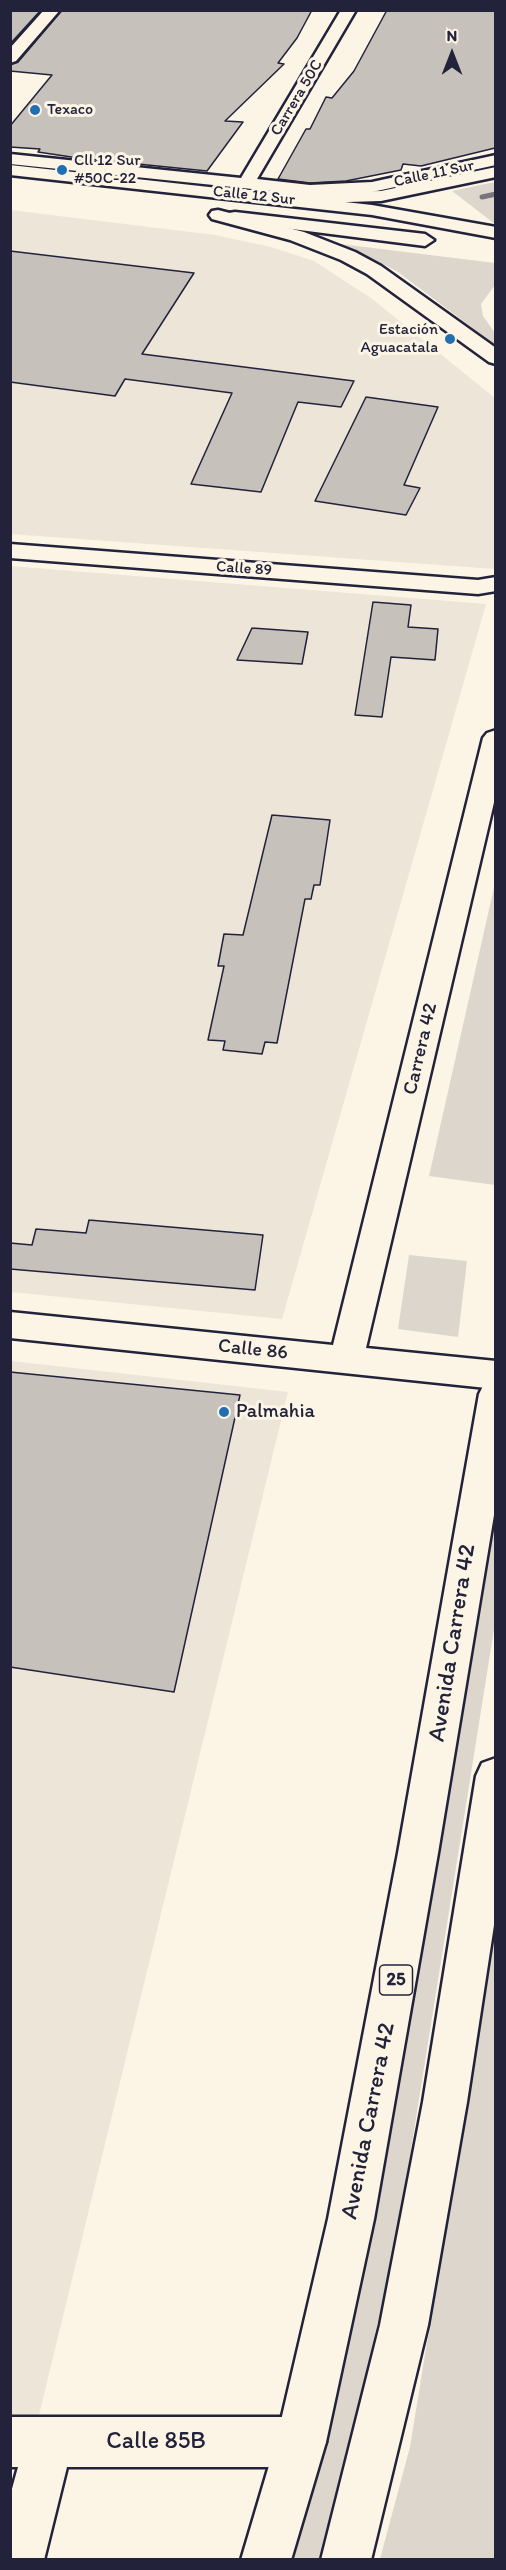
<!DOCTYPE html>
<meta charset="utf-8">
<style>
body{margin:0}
#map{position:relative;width:506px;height:2570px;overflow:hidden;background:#fcf5e5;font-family:Itim,sans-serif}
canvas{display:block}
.frame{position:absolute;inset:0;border:12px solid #22223b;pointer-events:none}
.north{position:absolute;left:422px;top:24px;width:60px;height:60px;-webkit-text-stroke:4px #fcf5e5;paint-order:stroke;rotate:0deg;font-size:16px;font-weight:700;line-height:24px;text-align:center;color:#22223b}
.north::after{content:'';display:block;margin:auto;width:21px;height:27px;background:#22223b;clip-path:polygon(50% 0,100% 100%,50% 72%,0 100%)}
</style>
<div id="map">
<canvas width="506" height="2570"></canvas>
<div class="frame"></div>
<div class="north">N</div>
</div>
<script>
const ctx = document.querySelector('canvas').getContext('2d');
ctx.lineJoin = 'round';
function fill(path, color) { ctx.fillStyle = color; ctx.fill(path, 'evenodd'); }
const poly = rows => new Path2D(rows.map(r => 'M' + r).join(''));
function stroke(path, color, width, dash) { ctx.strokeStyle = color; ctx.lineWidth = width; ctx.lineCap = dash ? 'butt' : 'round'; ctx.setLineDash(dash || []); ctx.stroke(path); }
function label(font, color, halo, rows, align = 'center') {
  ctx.font = font + ' Itim,sans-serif'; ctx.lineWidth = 6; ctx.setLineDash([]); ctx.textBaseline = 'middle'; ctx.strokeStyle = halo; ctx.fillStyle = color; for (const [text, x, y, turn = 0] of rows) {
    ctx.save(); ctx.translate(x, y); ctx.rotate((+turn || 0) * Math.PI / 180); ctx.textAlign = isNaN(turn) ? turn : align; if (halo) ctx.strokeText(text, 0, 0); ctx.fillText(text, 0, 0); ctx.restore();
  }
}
fill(poly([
 [10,210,215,235,271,247,314,261,371,298,495,398,495,569,11,534],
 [10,566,486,604,282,1319,11,1292],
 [11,1361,288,1392,38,2419,11,2418]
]), '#ece5d8');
fill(poly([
 [495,182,495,224,452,191],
 [332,243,495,263,495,285,481,304,483,316,495,333,495,345,398,272,362,253],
 [495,883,495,1185,429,1176],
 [409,1255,467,1261,458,1337,398,1329],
 [495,1504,495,1623,397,2237,324,2559,293,2560,370,2229,437,1870,477,1597],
 [495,1924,495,2559,380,2559,410,2447]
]), '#dcd6cc');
stroke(poly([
 [482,197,496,194]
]), '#78757e', 5);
const building = poly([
 [10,10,41,10,10,44,10,10],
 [62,10,312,10,297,38,278,63,284,64,225,121,243,122,207,171,78,158,38,152,40,149,10,147,10,126,52,75,10,71,10,65,18,62,62,10],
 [387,10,495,10,495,148,421,166,403,164,401,170,346,181,310,183,278,179,306,129,310,129,326,97,332,98,354,71,387,10],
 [10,251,194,273,142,354,354,381,341,407,298,402,261,492,191,484,232,393,125,379,115,396,10,382,10,251],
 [366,397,438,407,404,485,420,488,406,515,315,501,366,397],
 [373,602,411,605,408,627,438,629,435,660,391,657,382,717,355,715,373,602],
 [252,628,308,632,302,664,237,660,252,628],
 [272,815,330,820,320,885,314,885,311,899,305,899,277,1043,265,1042,262,1054,223,1050,225,1041,208,1040,224,966,218,966,224,934,243,935,272,815],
 [89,1220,263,1235,255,1290,10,1269,10,1243,32,1245,36,1229,86,1233,89,1220],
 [10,1372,240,1395,174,1692,10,1667,10,1372]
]);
fill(building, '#c6c1bb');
stroke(building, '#22223b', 1.5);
const minor = poly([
 [44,10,60,10,16,61,10,63,10,48,44,10],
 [341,10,356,10,257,179,310,185,372,182,496,155,496,165,372,192,310,195,10,164,10,154,241,178,341,10],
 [10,544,478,580,496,577,496,591,478,594,10,558,10,544],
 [496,730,496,794,366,1348,496,1361,496,1389,10,1338,10,1312,333,1345,483,738,487,733,496,730],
 [10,2417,301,2417,318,2425,326,2442,318,2459,301,2467,67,2467,44,2560,10,2560,10,2496,18,2467,10,2467,10,2417]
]);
const major = poly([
 [10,165,372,205,496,227,496,238,372,215,10,175,10,165],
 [235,212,425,234,434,240,425,246,229,221,226,217,229,213,235,212]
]);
const highway = poly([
 [496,167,496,177,381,201,314,203,230,199,221,194,230,189,314,193,381,191,496,167],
 [218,210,304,232,355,252,381,266,496,348,496,364,489,362,367,274,341,260,290,240,212,219,209,215,212,211,218,210],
 [496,1380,496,1503,438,1853,374,2219,326,2442,291,2560,241,2560,276,2442,328,2219,398,1853,479,1394,484,1384,496,1380],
 [496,1758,496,1912,467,2102,428,2325,371,2560,321,2560,380,2325,423,2102,476,1776,482,1763,496,1758]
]);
stroke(minor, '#22223b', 5);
stroke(major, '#22223b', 5);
stroke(highway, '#22223b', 5);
fill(minor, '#fcf5e5');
fill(major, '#fcf5e5');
fill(highway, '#fcf5e5');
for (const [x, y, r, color] of [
 [35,110,6,"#1f6fb2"],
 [62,170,6,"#1f6fb2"],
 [450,339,6,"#1f6fb2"],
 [224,1412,6,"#1f6fb2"]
]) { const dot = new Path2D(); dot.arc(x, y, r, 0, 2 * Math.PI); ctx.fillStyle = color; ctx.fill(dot); stroke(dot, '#fcf5e5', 2); }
label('16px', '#22223b', '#fcf5e5', [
 ["Carrera 50C",297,98,-59],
 ["Calle 11 Sur",434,174,-12],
 ["Calle 12 Sur",254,196,6],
 ["Calle 89",244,569,4]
]);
label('16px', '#22223b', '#fcf5e5', [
 ["Texaco",47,110],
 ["Cll 12 Sur",74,161],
 ["#50C-22",74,179],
 ["Estación",438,330,"right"],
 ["Aguacatala",438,348,"right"]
], 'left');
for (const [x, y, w] of [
 [396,1980,33]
]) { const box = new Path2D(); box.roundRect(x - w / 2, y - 15, w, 30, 4.5); ctx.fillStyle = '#fcf5e5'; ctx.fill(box); stroke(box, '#22223b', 1.5); }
label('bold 18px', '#22223b', null, [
 ["25",396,1980]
]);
label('20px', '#22223b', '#fcf5e5', [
 ["Carrera 42",421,1049,-77],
 ["Calle 86",253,1350,6]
]);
label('20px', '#22223b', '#fcf5e5', [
 ["Palmahia",236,1412]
], 'left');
label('24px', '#22223b', '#fcf5e5', [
 ["Avenida Carrera 42",453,1643,-81],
 ["Avenida Carrera 42",369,2121,-79],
 ["Calle 85B",156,2442]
]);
</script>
